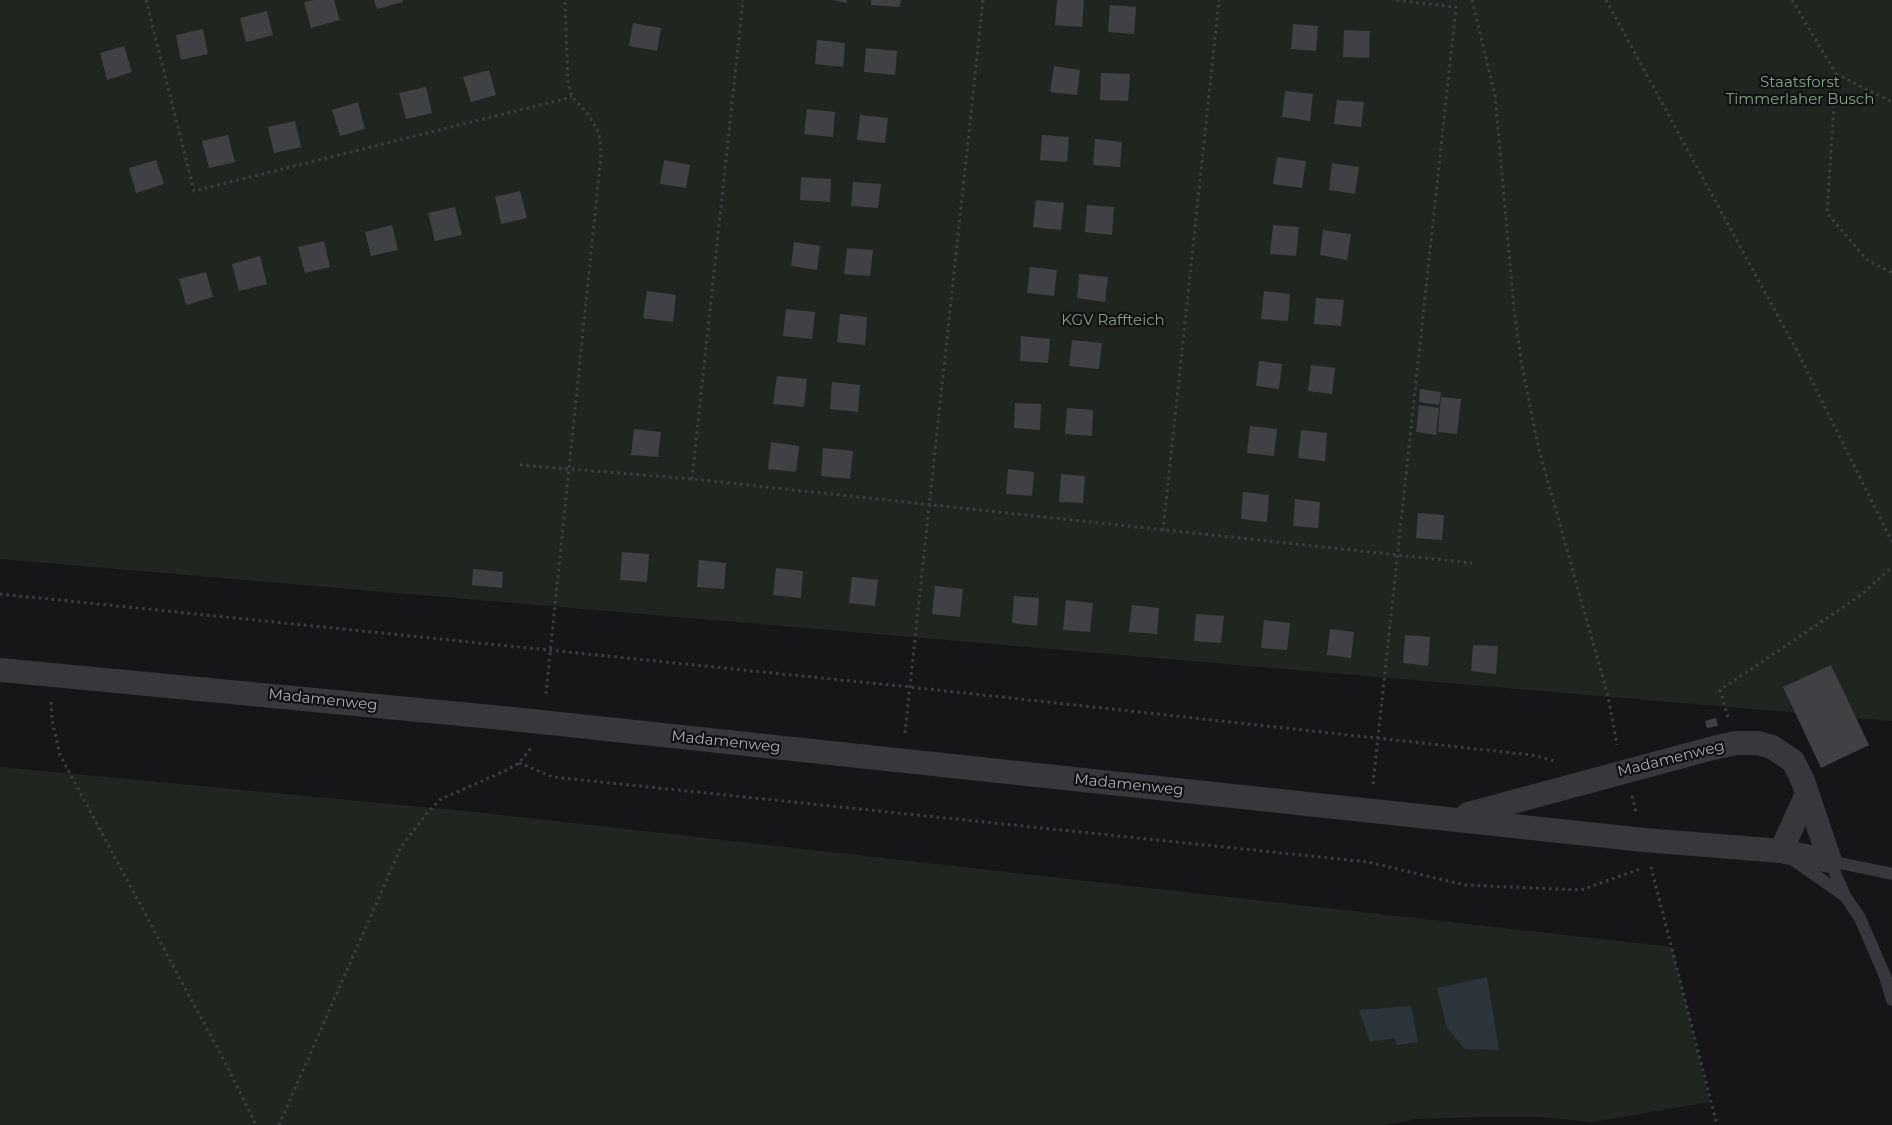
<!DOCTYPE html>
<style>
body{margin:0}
canvas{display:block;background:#161618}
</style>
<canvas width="1892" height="1125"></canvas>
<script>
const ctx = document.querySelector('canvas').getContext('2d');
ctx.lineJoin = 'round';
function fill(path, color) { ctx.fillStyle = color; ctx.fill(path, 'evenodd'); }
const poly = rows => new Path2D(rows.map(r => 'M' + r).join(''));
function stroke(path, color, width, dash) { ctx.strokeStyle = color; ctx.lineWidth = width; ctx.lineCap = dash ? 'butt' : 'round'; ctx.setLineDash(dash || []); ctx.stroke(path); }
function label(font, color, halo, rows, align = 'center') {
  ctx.font = font + ' Montserrat,sans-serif'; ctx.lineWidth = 4.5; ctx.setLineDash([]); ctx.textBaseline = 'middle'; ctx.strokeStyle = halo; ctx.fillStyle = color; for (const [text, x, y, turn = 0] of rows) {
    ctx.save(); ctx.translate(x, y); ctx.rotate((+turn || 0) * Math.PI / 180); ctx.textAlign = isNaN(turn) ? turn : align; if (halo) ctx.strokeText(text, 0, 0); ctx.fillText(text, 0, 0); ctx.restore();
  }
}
fill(poly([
 [0,0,1892,0,1892,721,0,559],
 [0,767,475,812,1672,947,1710,1102,1592,1122,1540,1117,1480,1117,1417,1119,1385,1125,0,1125]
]), '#1e261f');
fill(poly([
 [1487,977,1499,1050,1465,1049,1447,1028,1437,988],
 [1411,1006,1418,1042,1397,1045,1395,1038,1370,1042,1359,1010]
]), '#2c353c');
fill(poly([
 [314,0,334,0,340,20,311,28,304,2],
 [374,0,403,0,403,2,377,9],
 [832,0,847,0,847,3],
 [871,0,901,0,900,7,871,5],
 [1057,0,1084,0,1082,27,1055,25],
 [1110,5,1136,7,1134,34,1108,32],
 [267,11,273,35,246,42,240,18],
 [633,23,661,28,657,51,629,46],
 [1293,24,1318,26,1316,51,1291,49],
 [203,29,208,54,181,60,176,35],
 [1344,30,1370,31,1369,58,1343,57],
 [817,40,845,43,843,67,815,64],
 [124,46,132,72,107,80,100,53],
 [866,48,897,51,895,75,864,72],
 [1054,66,1080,70,1077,95,1050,92],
 [489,70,496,95,471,102,463,77],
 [1101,73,1130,74,1128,101,1100,100],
 [426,87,432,113,406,119,399,93],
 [1285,91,1313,94,1310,121,1282,117],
 [1337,100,1364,102,1361,127,1334,124],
 [358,102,365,129,340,136,332,110],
 [807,109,835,112,833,137,804,134],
 [860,115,888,118,885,143,857,140],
 [295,121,301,147,274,153,268,127],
 [228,135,235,162,209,168,202,141],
 [1042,135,1069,137,1067,162,1040,160],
 [1095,139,1122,142,1120,167,1093,165],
 [1277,157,1306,161,1302,188,1273,184],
 [156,160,164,184,136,193,129,168],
 [664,160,690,165,686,188,660,184],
 [1332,163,1359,167,1355,194,1329,190],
 [801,177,831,179,830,202,800,200],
 [853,182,881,184,878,208,851,206],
 [520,191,527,218,501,224,495,197],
 [1036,200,1064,203,1061,230,1033,227],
 [1087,205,1114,207,1112,235,1085,232],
 [455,207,462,235,435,241,428,213],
 [392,225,398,250,371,256,365,232],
 [1273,225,1299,227,1296,256,1270,254],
 [1323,230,1351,234,1347,260,1320,255],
 [324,241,330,267,305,273,298,247],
 [794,242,820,246,817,270,791,266],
 [847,248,873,250,870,276,844,274],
 [260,256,267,284,239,291,232,264],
 [1030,267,1057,270,1054,296,1027,293],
 [206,272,213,297,186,305,179,279],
 [1079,274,1108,277,1105,302,1077,298],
 [647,291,676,295,673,322,643,318],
 [1264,291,1290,294,1288,321,1261,319],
 [1316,298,1344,300,1341,326,1314,324],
 [786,309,815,312,812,339,783,336],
 [840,314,867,317,865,345,837,342],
 [1021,336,1050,339,1048,363,1020,361],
 [1072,340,1102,343,1099,369,1069,366],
 [1259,361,1282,364,1279,389,1256,386],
 [1311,365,1335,368,1332,394,1308,391],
 [777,376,807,379,804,407,773,404],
 [832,382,860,385,858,412,830,409],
 [1420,389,1441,392,1439,405,1419,402],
 [1441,397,1461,399,1457,434,1438,432],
 [1015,403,1041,404,1040,430,1014,428],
 [1419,405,1439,408,1436,435,1416,432],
 [1067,408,1093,410,1092,436,1065,434],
 [1250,426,1277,429,1274,456,1247,453],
 [634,429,661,432,658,457,631,455],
 [1301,430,1327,433,1325,461,1298,458],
 [771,442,799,446,796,472,768,469],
 [823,448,853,451,850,479,821,476],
 [1008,469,1034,472,1032,496,1006,494],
 [1061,474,1085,476,1083,503,1059,502],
 [1243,492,1269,495,1267,522,1241,519],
 [1295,499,1320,502,1318,528,1293,526],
 [1418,513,1444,515,1442,540,1416,538],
 [622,552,649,554,647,582,620,580],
 [699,560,726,563,724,589,697,587],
 [776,568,803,571,801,598,773,595],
 [473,569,503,572,502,588,472,585],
 [852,577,878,580,875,606,849,603],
 [935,586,963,589,960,617,932,614],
 [1014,596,1039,598,1037,626,1012,623],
 [1066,600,1093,603,1090,632,1063,630],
 [1132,605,1159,608,1157,634,1129,632],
 [1196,614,1224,616,1221,643,1194,641],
 [1264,620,1290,623,1287,650,1261,648],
 [1330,629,1354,632,1351,658,1327,655],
 [1405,635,1430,637,1428,666,1403,663],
 [1473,645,1498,646,1496,674,1471,671],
 [1831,665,1869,745,1821,768,1783,687],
 [1716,718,1718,726,1707,728,1705,721]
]), '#404145');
stroke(poly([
 [146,0,194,191,572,97],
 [1472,0,1495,95,1514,309,1521,360,1538,446,1608,696,1617,745],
 [1606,0,1798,353,1892,542],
 [1792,0,1836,74,1827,213,1867,260,1892,273],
 [1836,74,1892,102],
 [520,465,692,479,1472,563],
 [692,479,743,0],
 [1163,531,1219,0],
 [0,594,910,687,1532,755,1555,761],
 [546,694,601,155,599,133,588,114,572,97,568,82,565,0],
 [51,702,52,720,60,755,229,1070,256,1125],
 [1728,717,1720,690,1861,595,1892,567],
 [905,733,983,0],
 [519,763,553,777,1368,862,1465,885,1581,890,1640,869],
 [1373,784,1456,7,1392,0],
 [1632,796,1636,812],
 [1651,867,1717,1125],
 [279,1125,401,847,427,813,441,799,507,770,519,763,531,748]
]), '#3d3f44', 3, [2.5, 4]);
stroke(poly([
 [1792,859,1845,896],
 [1830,861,1845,896,1860,918,1885,976,1892,1000],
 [1830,861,1892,874]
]), '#37383d', 12);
stroke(poly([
 [0,670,513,719,1644,840,1781,851,1830,861],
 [1468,814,1713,748,1736,743,1758,743,1772,747,1793,761,1803,781,1830,861],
 [1781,851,1807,794]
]), '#37383d', 24);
label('15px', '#7fa381', '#111113', [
 ["Staatsforst",1800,83],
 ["Timmerlaher Busch",1800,100],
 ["KGV Raffteich",1113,321]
]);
label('15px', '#a8adb8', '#111113', [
 ["Madamenweg",323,700,6],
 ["Madamenweg",726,742,6],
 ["Madamenweg",1671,759,-14],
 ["Madamenweg",1129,785,6]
]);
</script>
